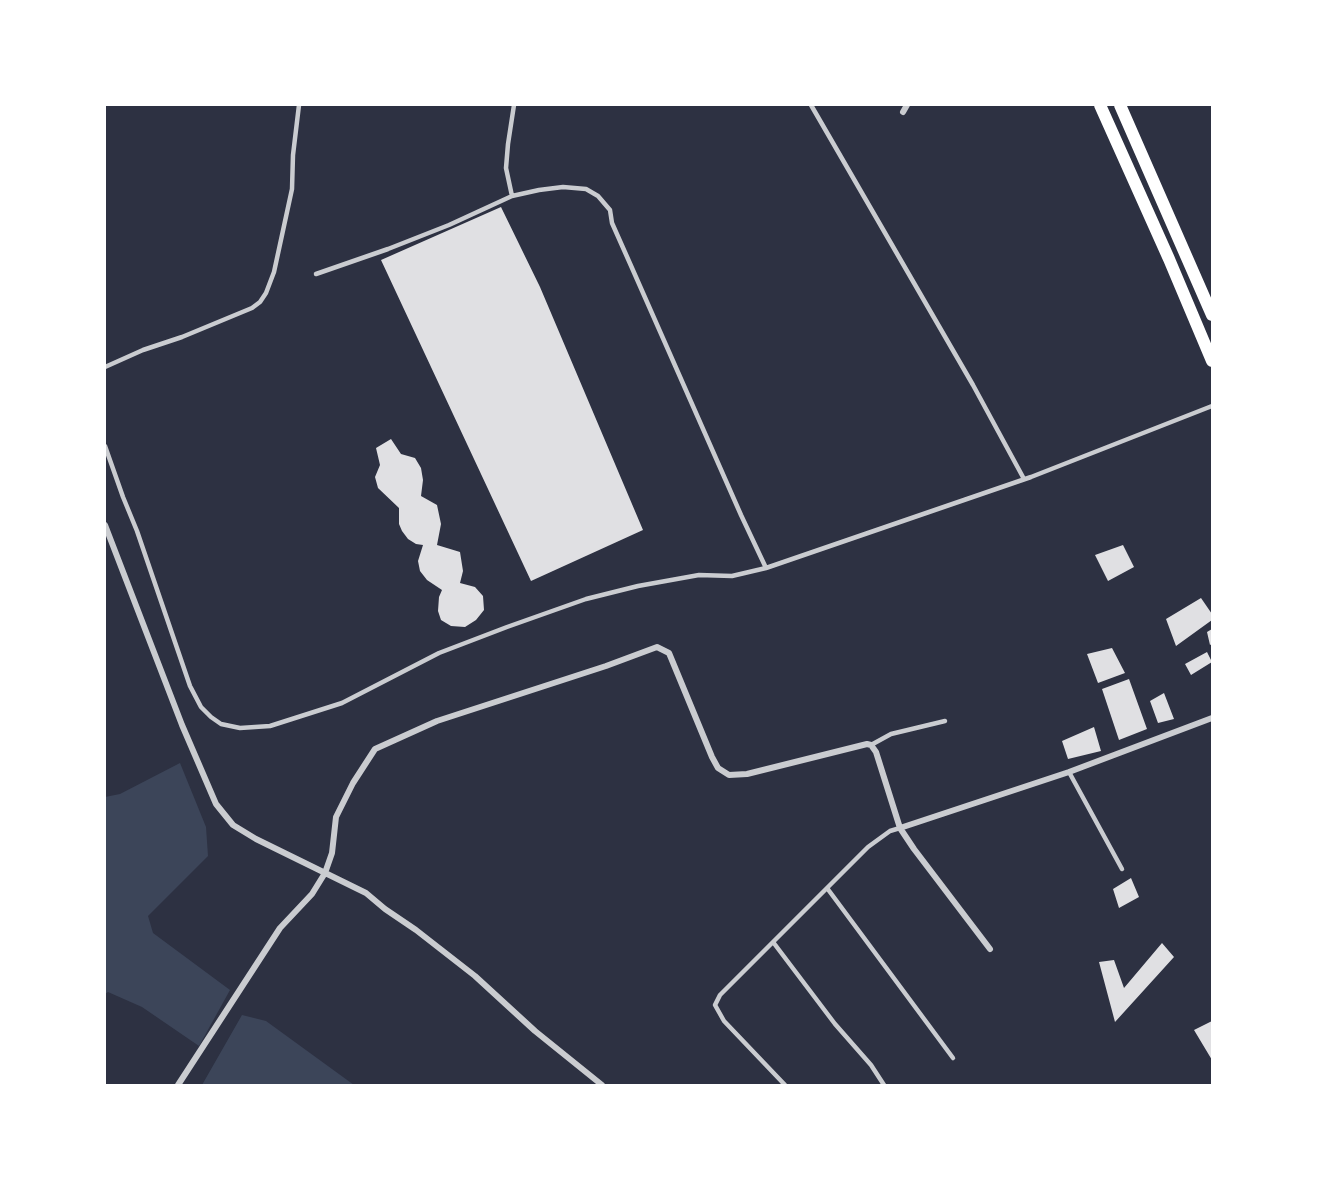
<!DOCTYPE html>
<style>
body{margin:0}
#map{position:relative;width:1317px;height:1190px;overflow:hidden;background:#2d3142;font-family:"Open Sans",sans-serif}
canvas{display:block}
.frame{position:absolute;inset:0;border:106px solid #fff;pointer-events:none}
</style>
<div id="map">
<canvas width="1317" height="1190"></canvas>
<div class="frame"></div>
</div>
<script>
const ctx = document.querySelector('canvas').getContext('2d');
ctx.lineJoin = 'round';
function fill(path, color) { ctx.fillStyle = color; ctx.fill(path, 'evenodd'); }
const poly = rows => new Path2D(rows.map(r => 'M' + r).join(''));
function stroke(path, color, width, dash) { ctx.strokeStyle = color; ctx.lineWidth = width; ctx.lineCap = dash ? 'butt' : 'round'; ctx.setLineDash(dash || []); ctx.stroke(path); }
fill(poly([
 [180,763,206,827,208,856,148,916,153,933,230,990,199,1046,142,1007,108,992,105,994,105,797,120,794],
 [242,1015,266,1021,354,1085,202,1085]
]), '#3c4559');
fill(poly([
 [501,207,540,287,643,530,531,581,381,260],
 [391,439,401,454,415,458,421,468,423,480,421,496,437,505,441,524,437,545,460,552,463,571,460,583,475,587,483,596,484,610,476,620,465,627,451,626,441,620,438,611,439,597,442,590,427,580,420,571,418,561,423,545,416,544,408,539,402,531,399,524,399,508,378,488,375,477,380,465,376,448],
 [1123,545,1134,567,1108,581,1095,555],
 [1201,598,1212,614,1212,620,1176,646,1166,619],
 [1212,629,1212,644,1210,645,1207,632],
 [1112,648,1125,673,1098,683,1087,654],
 [1207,652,1212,662,1191,675,1185,664],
 [1129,679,1147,729,1119,740,1102,689],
 [1164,693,1174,719,1158,723,1150,701],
 [1094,727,1101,751,1068,759,1062,741],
 [1131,878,1139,897,1119,908,1113,889],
 [1162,943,1174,957,1115,1022,1099,962,1114,960,1124,988],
 [1212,1021,1212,1060,1194,1030]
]), '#e0e0e3');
stroke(poly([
 [811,105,973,385,1024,479],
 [512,196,506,168,508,144,514,105],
 [316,274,388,249,449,225,512,196,539,190,563,187,586,189,598,196,610,210,612,223,632,268,741,515,766,568],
 [105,367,143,350,182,337,252,308,260,302,266,293,274,272,292,189,293,155,299,105],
 [105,446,123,497,137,531,190,686,201,707,211,717,221,724,240,728,270,726,342,703,439,653,507,627,586,599,638,586,699,575,732,576,766,568,1031,477,1212,406],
 [871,745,891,734,945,721],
 [1069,772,1122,869],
 [827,888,953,1058],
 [773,942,835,1024,871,1065,884,1085],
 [785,1085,724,1021,715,1005,720,995,868,847,890,831,900,828]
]), '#caccd0', 4.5);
stroke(poly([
 [903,112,907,105],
 [105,525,182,725,216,804,233,825,256,839,366,893,385,909,416,930,475,976,535,1031,602,1085],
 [900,828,1069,772,1212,718],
 [178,1085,280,928,312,894,325,873,332,853,336,817,353,783,375,749,437,721,606,666,657,647,669,653,712,757,718,768,729,775,747,774,867,744,871,745,876,752,900,828,914,849,990,949]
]), '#caccd0', 6);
stroke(poly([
 [1100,105,1169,259,1212,361],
 [1120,105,1212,315]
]), '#fff', 12);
</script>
